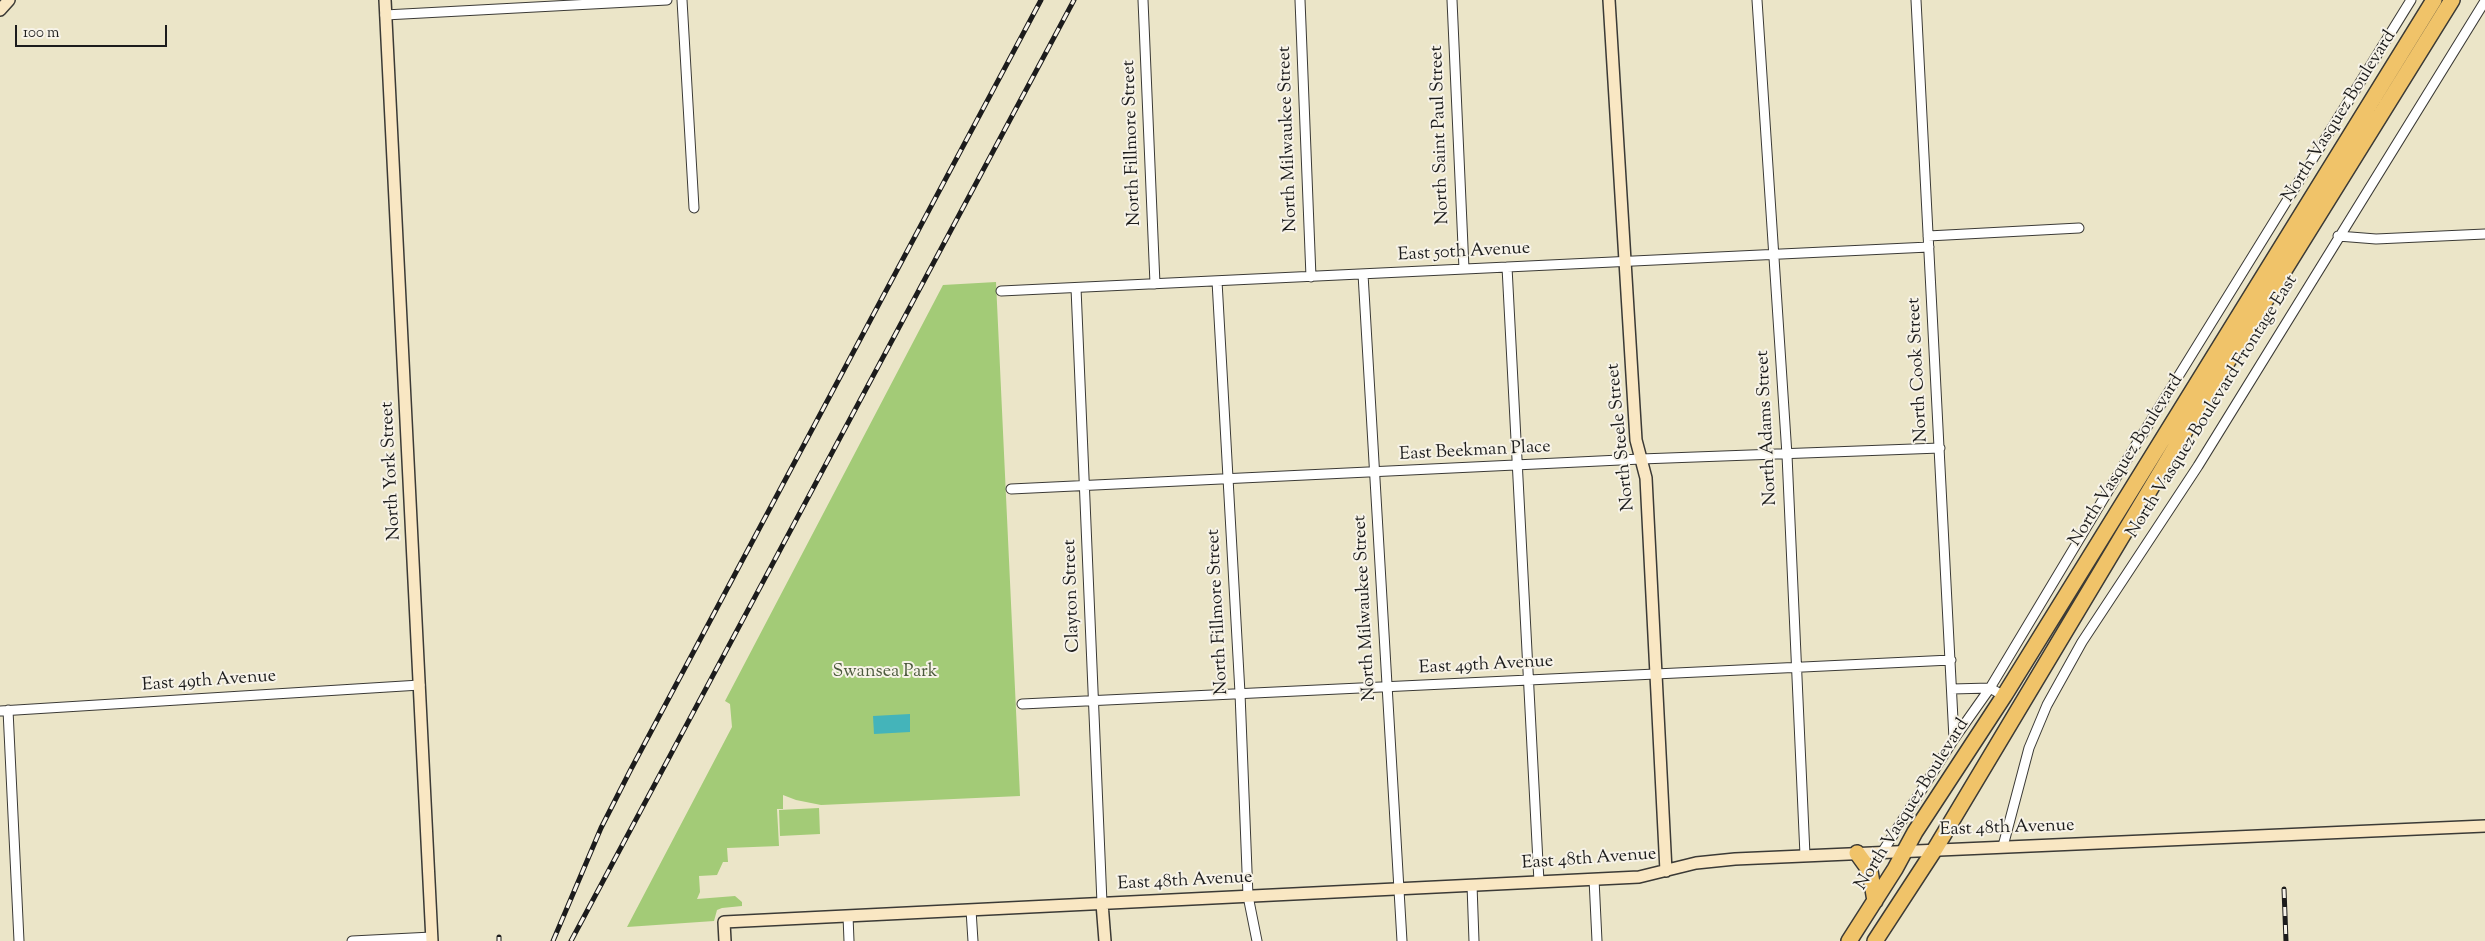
<!DOCTYPE html>
<style>
body{margin:0}
#map{position:relative;width:2485px;height:941px;overflow:hidden;background:#ebe5c8;font-family:"Sorts Mill Goudy",serif}
canvas{display:block}
.scale{position:absolute;left:15px;top:25px;width:152px;height:22px;box-sizing:border-box;border:2px solid #1c1c1c;border-top:0;padding-left:6px;font-size:15px;line-height:18px;white-space:nowrap;color:#1c1c1c;-webkit-text-stroke:4px #f7f3e8;paint-order:stroke}
</style>
<div id="map">
<canvas width="2485" height="941"></canvas>
<div class="scale">100 m</div>
</div>
<script>
const ctx = document.querySelector('canvas').getContext('2d');
ctx.lineJoin = 'round';
function fill(path, color) { ctx.fillStyle = color; ctx.fill(path, 'evenodd'); }
const poly = rows => new Path2D(rows.map(r => 'M' + r).join(''));
function stroke(path, color, width, dash) { ctx.strokeStyle = color; ctx.lineWidth = width; ctx.lineCap = dash ? 'butt' : 'round'; ctx.setLineDash(dash || []); ctx.stroke(path); }
function label(font, color, halo, rows, align = 'center') {
  ctx.font = font + ' "Sorts Mill Goudy",serif'; ctx.lineWidth = 4; ctx.setLineDash([]); ctx.textBaseline = 'middle'; ctx.strokeStyle = halo; ctx.fillStyle = color; for (const [text, x, y, turn = 0] of rows) {
    ctx.save(); ctx.translate(x, y); ctx.rotate((+turn || 0) * Math.PI / 180); ctx.textAlign = isNaN(turn) ? turn : align; if (halo) ctx.strokeText(text, 0, 0); ctx.fillText(text, 0, 0); ctx.restore();
  }
}
fill(poly([
 [996,282,1020,796,821,805,796,800,783,795,783,809,777,809,779,846,727,848,728,862,723,862,717,875,699,876,700,892,697,899,735,896,742,902,742,906,722,908,717,910,714,921,627,927,732,727,730,704,725,701,943,285],
 [819,808,820,834,780,836,779,810]
]), '#a3cb77');
fill(poly([
 [910,714,910,732,874,734,873,716]
]), '#44b4ba');
const street = poly([
 [682,0,694,208],
 [1143,0,1155,284],
 [1300,0,1311,277],
 [1452,0,1464,269],
 [1757,0,1787,455,1805,855],
 [1916,0,1954,739],
 [385,15,667,0],
 [1928,236,2079,228],
 [2338,236,2376,239,2485,234],
 [1507,267,1539,882],
 [1363,274,1402,941],
 [1217,281,1240,693,1248,896,1257,941],
 [1076,288,1102,903],
 [1001,291,1929,247],
 [1011,489,1641,459,1940,448],
 [1952,689,1990,688,2004,696],
 [1022,704,1951,660],
 [8,710,19,941],
 [0,711,420,685],
 [2003,846,2029,748,2047,705,2082,642,2198,466,2485,1],
 [1883,851,1954,739,1990,688,2134,448,2411,0],
 [1594,879,1597,941],
 [1472,885,1474,941],
 [971,910,973,941],
 [848,916,849,941],
 [352,941,432,937]
]);
const secondary = poly([
 [385,0,432,941],
 [1609,0,1636,440,1646,478,1666,871],
 [0,10,9,0],
 [1102,903,1105,941],
 [725,941,724,922,1639,877,1696,863,1735,859,2485,826]
]);
const highway = poly([
 [1857,853,1870,871,1875,901],
 [1849,941,1895,869,1915,832,2004,696,2434,0],
 [1875,941,1935,849,2200,406,2452,0]
]);
stroke(street, '#3b3a36', 11);
stroke(secondary, '#3b3a36', 14);
stroke(highway, '#3b3a36', 18);
stroke(street, '#fff', 9);
stroke(secondary, '#f9e7c3', 11);
stroke(highway, '#f0c369', 15);
const rail = poly([
 [2284,889,2286,941],
 [499,937,499,941],
 [553,941,601,828,630,771,1041,0],
 [571,941,1074,0]
]);
stroke(rail, '#1c1c1c', 5);
stroke(rail, '#f7f3e8', 3, [9]);
label('18px', '#1c1c1c', '#f7f3e8', [
 ["North Vasquez Boulevard",2340,117,-58],
 ["North Saint Paul Street",1441,135,-92],
 ["North Milwaukee Street",1289,139,-92],
 ["North Fillmore Street",1133,143,-92],
 ["East 50th Avenue",1464,253,-3],
 ["North Cook Street",1919,370,-93],
 ["North Vasquez Boulevard Frontage East",2213,407,-58],
 ["North Adams Street",1768,428,-93],
 ["North Steele Street",1622,437,-96],
 ["East Beekman Place",1475,452,-3],
 ["North Vasquez Boulevard",2127,461,-58],
 ["North York Street",392,471,-93],
 ["Clayton Street",1073,596,-92],
 ["North Milwaukee Street",1366,608,-93],
 ["North Fillmore Street",1219,612,-93],
 ["East 49th Avenue",1486,666,-3],
 ["East 49th Avenue",209,682,-4],
 ["North Vasquez Boulevard",1913,805,-58],
 ["East 48th Avenue",2007,829,-2],
 ["East 48th Avenue",1589,860,-4],
 ["East 48th Avenue",1185,882,-3]
]);
label('18px', '#4b593c', '#f7f3e8', [
 ["Swansea Park",885,673]
]);
</script>
